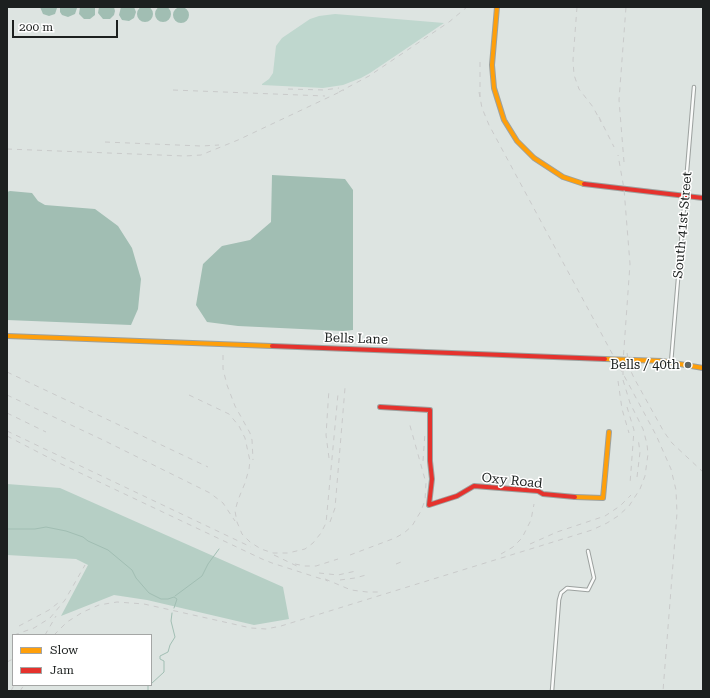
<!DOCTYPE html>
<style>
body{margin:0}
#map{position:relative;width:710px;height:698px;overflow:hidden;background:#dde4e1;font-family:"Roboto Serif",serif}
canvas{display:block}
.frame{position:absolute;inset:0;border:8px solid #1c201f;pointer-events:none}
.legend{position:absolute;left:12px;top:634px;width:140px;height:52px;box-sizing:border-box;background:#fff;border:1px solid #a4a6a5;margin:0;padding:5px 7px;list-style:none;font-size:12px;color:#1c201f}
.legend li{display:flex;align-items:center;gap:8px;height:20px}
.legend b{width:20px;border:1px solid #a4a6a5}
.scale{position:absolute;left:12px;top:20px;width:106px;height:18px;box-sizing:border-box;border:2px solid #1c201f;border-top:0;padding-left:5px;font-size:12px;line-height:14px;white-space:nowrap;color:#1c201f;-webkit-text-stroke:3px #fff;paint-order:stroke}
</style>
<div id="map">
<canvas width="710" height="698"></canvas>
<div class="frame"></div>
<ul class="legend">
<li><b style="height:5px;background:#ff9f0a"></b>Slow</li>
<li><b style="height:5px;background:#e5322d"></b>Jam</li>
</ul>
<div class="scale">200 m</div>
</div>
<script>
const ctx = document.querySelector('canvas').getContext('2d');
ctx.lineJoin = 'round';
function fill(path, color) { ctx.fillStyle = color; ctx.fill(path, 'evenodd'); }
const poly = rows => new Path2D(rows.map(r => 'M' + r).join(''));
function stroke(path, color, width, dash) { ctx.strokeStyle = color; ctx.lineWidth = width; ctx.lineCap = dash ? 'butt' : 'round'; ctx.setLineDash(dash || []); ctx.stroke(path); }
function label(font, color, halo, rows, align = 'center') {
  ctx.font = font + ' "Roboto Serif",serif'; ctx.lineWidth = 3; ctx.setLineDash([]); ctx.textBaseline = 'middle'; ctx.strokeStyle = halo; ctx.fillStyle = color; for (const [text, x, y, turn = 0] of rows) {
    ctx.save(); ctx.translate(x, y); ctx.rotate((+turn || 0) * Math.PI / 180); ctx.textAlign = isNaN(turn) ? turn : align; if (halo) ctx.strokeText(text, 0, 0); ctx.fillText(text, 0, 0); ctx.restore();
  }
}
fill(poly([
 [335,14,360,16,444,23,370,73,361,78,343,85,323,88,262,85,262,84,269,79,273,73,276,46,282,38,310,19,319,16]
]), '#bfd7ce');
fill(poly([
 [7,484,60,488,283,587,289,619,254,625,147,600,114,595,61,616,88,565,76,559,7,555]
]), '#b6cfc5');
fill(poly([
 '155 14a8 8 0 1 1 16 0a8 8 0 1 1-16 0Z',
 '137 14a8 8 0 1 1 16 0a8 8 0 1 1-16 0Z',
 '173 15a8 8 0 1 1 16 0a8 8 0 1 1-16 0Z',
 [40,7,57,7,57,8,55,14,49,16,43,14],
 [60,7,76,7,77,8,75,14,68,17,62,15,60,12],
 [80,7,95,7,95,15,90,19,84,19,79,14],
 [99,7,114,7,115,11,114,15,110,19,103,19,98,13],
 [121,7,134,7,136,12,134,18,129,21,122,20,119,15],
 [272,175,345,179,353,190,353,330,343,331,238,326,207,322,196,305,203,264,222,246,250,240,271,222],
 [10,191,32,193,38,201,45,205,95,209,118,226,132,248,141,279,138,309,131,325,7,320,7,192]
]), '#a1beb3');
stroke(poly([
 [7,529,35,529,46,527,66,531,83,537,88,541,108,550,132,570,136,578,149,593,161,599,168,599,174,597,177,599,174,608],
 [175,596,202,576,208,564,219,549],
 [151,684,164,672,164,661,160,659,160,656,168,652,170,645,175,637,171,621,172,613],
 [148,691,148,685]
]), '#a1beb3', 1);
const street = poly([
 [671,363,694,87],
 [552,691,559,600,561,593,567,588,588,590,594,578,588,551]
]);
const slow = poly([
 [497,7,492,65,494,88,504,120,517,141,534,158,563,177,584,184],
 [7,336,272,346],
 [605,359,662,361,703,368],
 [575,497,603,498,609,432]
]);
const jam = poly([
 [584,184,703,198],
 [272,346,605,359],
 [380,407,430,410,430,461,432,479,429,505,457,496,474,486,538,491,543,494,575,497]
]);
stroke(street, '#9ca19f', 4.5);
stroke(slow, '#9ca19f', 6);
stroke(jam, '#9ca19f', 6);
stroke(street, '#fafbfa', 2.5);
stroke(slow, '#ff9f0a', 4);
stroke(jam, '#e5322d', 4);
stroke(poly([
 [577,7,573,60,574,75,579,89,593,107,601,122],
 [288,89,324,90,339,88],
 [173,90,325,96],
 [339,92,369,76,449,22,467,7],
 [479,92,482,108,489,125,656,435,671,469,676,490,677,513,663,691],
 [480,97,480,62],
 [599,117,614,147],
 [105,142,201,146,219,145],
 [7,149,185,156,201,155,238,140,344,90],
 [624,162,619,100,626,7],
 [627,353,629,367,634,378,664,432,672,443,703,472],
 [223,355,223,369,227,385,235,406,250,433,252,440,253,460],
 [7,372,208,467],
 [618,381,622,409,629,433],
 [7,395,103,440,210,493,223,503,235,521],
 [189,395,229,414,239,426,245,438,250,461,249,469,245,483,238,500,235,511,237,522,242,534,250,542,261,549,273,553,288,553,305,549,313,543,321,533,326,523,338,394],
 [627,407,634,430,630,484],
 [7,413,46,432],
 [7,431,251,547],
 [7,436,57,462,262,559,272,563,328,581],
 [329,458,326,435,329,389],
 [423,461,425,433],
 [637,477,640,452,638,438],
 [330,522,335,508,345,388],
 [530,544,557,532,605,516,620,506,631,495],
 [501,554,513,547,522,538,531,520,534,504],
 [274,555,301,568],
 [350,555,395,538,404,533,412,526,421,511,425,500,426,483,409,422],
 [295,564,305,566,316,566,338,559],
 [396,564,401,562],
 [319,573,338,575,356,571],
 [325,579,351,590,367,592,380,592],
 [340,580,355,578,366,575],
 [19,626,49,610,58,603],
 [14,635,34,628,50,618,65,600,85,565],
 [45,635,56,616],
 [54,635,67,622,83,612,99,605,117,602,144,604,251,628,266,629,281,626,592,530,607,523,618,516,629,506,640,489,645,476,648,454,647,444,643,429,630,403,623,380,623,362,630,264,624,189,618,155],
 [7,662,13,659],
 [11,691,14,685],
 [20,691,24,685]
]), '#c9caca', 1, [5, 5]);
for (const [x, y, r, color] of [
 [688,365,4,"#606563"]
]) { const dot = new Path2D(); dot.arc(x, y, r, 0, 2 * Math.PI); ctx.fillStyle = color; ctx.fill(dot); stroke(dot, '#fff', 1.5); }
label('13px', '#1c201f', '#fff', [
 ["South 41st Street",683,225,-85],
 ["Bells Lane",356,339,2],
 ["Oxy Road",512,481,6]
]);
label('13px', '#1c201f', '#fff', [
 ["Bells / 40th",680,365]
], 'right');
</script>
